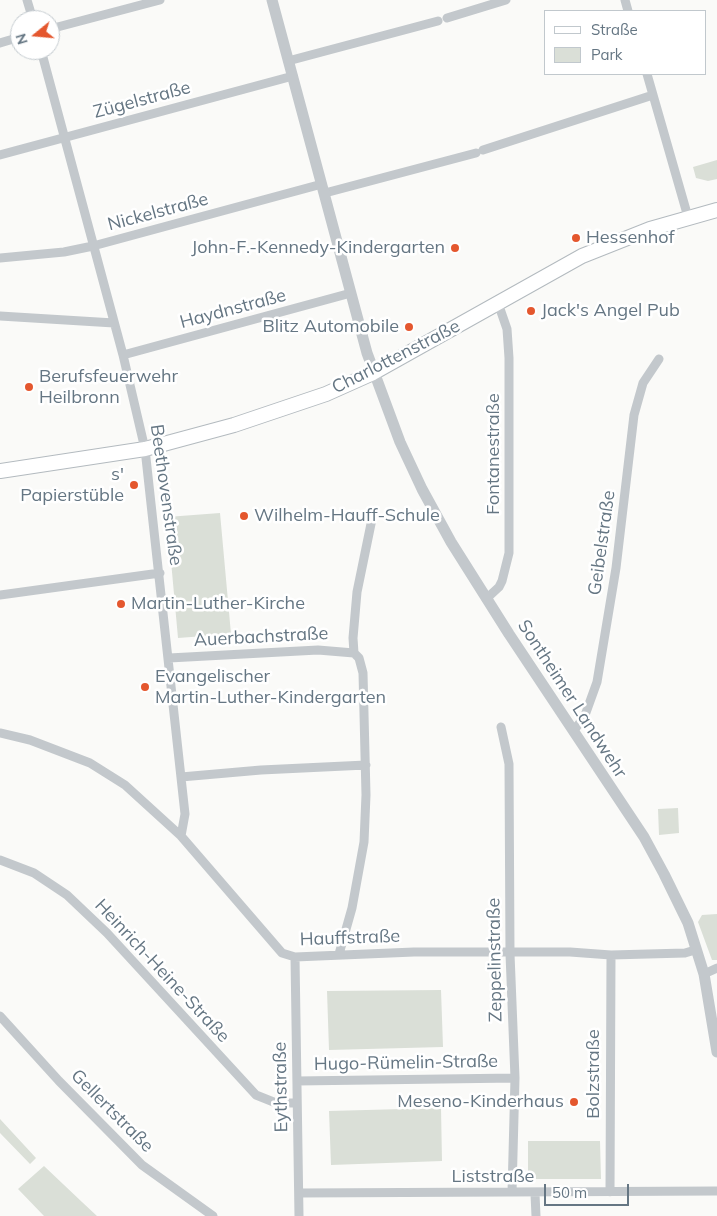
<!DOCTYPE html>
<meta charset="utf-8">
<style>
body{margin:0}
#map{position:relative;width:717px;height:1216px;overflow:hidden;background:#fafaf8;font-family:Mulish,sans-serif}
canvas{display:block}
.legend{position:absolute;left:544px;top:10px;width:162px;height:65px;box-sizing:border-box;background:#fff;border:1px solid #c1c8cd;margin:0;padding:6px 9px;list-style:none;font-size:15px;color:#657683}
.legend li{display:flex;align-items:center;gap:10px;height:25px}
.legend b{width:25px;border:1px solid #c1c8cd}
.north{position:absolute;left:10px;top:10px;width:50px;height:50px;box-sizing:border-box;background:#fff;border:1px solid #c1c8cd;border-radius:50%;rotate:253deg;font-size:14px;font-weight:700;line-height:20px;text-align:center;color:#657683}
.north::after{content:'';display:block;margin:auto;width:18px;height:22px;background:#e4572e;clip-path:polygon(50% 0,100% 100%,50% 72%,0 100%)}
.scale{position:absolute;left:544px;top:1184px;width:85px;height:22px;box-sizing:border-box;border:2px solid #657683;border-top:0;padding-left:6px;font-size:15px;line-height:18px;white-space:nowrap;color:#657683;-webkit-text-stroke:4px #fff;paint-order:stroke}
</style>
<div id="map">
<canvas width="717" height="1216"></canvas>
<ul class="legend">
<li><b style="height:6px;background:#fff"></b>Straße</li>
<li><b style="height:14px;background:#dadfd7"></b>Park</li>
</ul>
<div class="north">N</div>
<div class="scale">50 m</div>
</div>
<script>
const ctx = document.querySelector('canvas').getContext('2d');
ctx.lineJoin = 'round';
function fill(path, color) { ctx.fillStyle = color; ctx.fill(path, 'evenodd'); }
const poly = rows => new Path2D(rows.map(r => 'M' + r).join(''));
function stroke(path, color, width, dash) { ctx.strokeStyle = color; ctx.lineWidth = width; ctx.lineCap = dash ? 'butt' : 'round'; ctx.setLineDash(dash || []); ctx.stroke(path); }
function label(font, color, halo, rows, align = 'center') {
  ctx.font = font + ' Mulish,sans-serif'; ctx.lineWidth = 5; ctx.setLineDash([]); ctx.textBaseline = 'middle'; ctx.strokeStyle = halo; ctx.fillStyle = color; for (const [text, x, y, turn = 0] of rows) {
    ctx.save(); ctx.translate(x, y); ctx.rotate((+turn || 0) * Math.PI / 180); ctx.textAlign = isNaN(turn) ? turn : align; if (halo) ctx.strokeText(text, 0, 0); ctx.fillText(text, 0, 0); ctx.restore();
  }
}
fill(poly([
 [717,160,717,179,708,181,696,178,693,167],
 [220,513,231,634,178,638,167,517],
 [678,808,679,833,659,835,658,809],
 [717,914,717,960,712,960,698,922,702,915],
 [441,990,443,1047,329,1050,327,991],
 [441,1108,442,1161,331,1165,329,1111],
 [0,1119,36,1158,30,1164,0,1133],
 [528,1141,600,1141,601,1179,528,1179],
 [44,1166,82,1202,97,1216,44,1216,18,1189]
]), '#dadfd7');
const secondary = poly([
 [0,471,145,449,234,425,326,394,373,373,582,256,650,229,717,210]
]);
stroke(secondary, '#b3babf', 16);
stroke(poly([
 [27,0,33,20],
 [625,0,628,11],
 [447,18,506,0],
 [50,29,160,0],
 [0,43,20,37],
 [41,50,123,355,145,449,185,814,181,836],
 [288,61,438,21],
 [647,74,688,217],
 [483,150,653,95],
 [0,155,293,76],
 [325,193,476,153],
 [0,258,64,252,93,246,322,184],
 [0,316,114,323],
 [123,355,351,293],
 [0,595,160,573],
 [486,599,499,587,502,581,509,553,509,358,507,329,498,303],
 [169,658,318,650,354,653],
 [501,727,509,764,510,954,515,1078,512,1192],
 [573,731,584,718,597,682,616,568,634,415,643,383,659,359],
 [0,733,30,740,90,763,125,785,181,836,282,953,295,957,414,952,570,952,611,955,685,953,695,950],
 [181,777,261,770,366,765],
 [0,860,34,873,67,895,107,933,256,1095,276,1103,297,1103],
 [339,954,352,908,364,842,366,795,363,673,359,658,354,653,353,638,357,592,372,519],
 [295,957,299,1216],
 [704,974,717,968],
 [0,1016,59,1081,142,1165,213,1216],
 [297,1081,515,1078],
 [610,1192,611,955],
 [299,1193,717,1191],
 [535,1194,536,1216]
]), '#c3c8cc', 9);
stroke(poly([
 [272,0,367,353,400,442,422,489,451,542,509,634,644,837,664,874,688,923,704,974,717,1052]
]), '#c3c8cc', 11);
stroke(secondary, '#fff', 14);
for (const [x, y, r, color] of [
 [576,238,5,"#e4572e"],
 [455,248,5,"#e4572e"],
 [531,311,5,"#e4572e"],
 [409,327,5,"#e4572e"],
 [29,387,5,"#e4572e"],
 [134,485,5,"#e4572e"],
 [244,516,5,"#e4572e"],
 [121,604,5,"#e4572e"],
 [145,687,5,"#e4572e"],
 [574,1102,5,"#e4572e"]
]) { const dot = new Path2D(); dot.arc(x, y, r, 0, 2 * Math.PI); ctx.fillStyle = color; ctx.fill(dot); stroke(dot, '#fff', 2); }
label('18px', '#657683', '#fff', [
 ["Zügelstraße",142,100,-15],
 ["Nickelstraße",158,212,-15],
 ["Haydnstraße",233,309,-15],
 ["Charlottenstraße",396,357,-27],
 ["Fontanestraße",494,454,-90],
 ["Beethovenstraße",166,495,82],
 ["Geibelstraße",602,543,-82],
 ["Auerbachstraße",261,637,-3],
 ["Sontheimer Landwehr",572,699,57],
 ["Hauffstraße",350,938,-2],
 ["Zeppelinstraße",495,960,-91],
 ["Heinrich-Heine-Straße",162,971,47],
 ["Hugo-Rümelin-Straße",406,1063,-1],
 ["Bolzstraße",594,1074,-90],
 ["Eythstraße",281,1087,-91],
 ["Gellertstraße",112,1111,45],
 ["Liststraße",493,1177]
]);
label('18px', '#657683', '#fff', [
 ["Hessenhof",586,238],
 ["John-F.-Kennedy-Kindergarten",445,248,"right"],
 ["Jack's Angel Pub",541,311],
 ["Blitz Automobile",399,327,"right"],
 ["Berufsfeuerwehr",39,377],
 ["Heilbronn",39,398],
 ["s'",124,475,"right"],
 ["Papierstüble",124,496,"right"],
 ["Wilhelm-Hauff-Schule",254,516],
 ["Martin-Luther-Kirche",131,604],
 ["Evangelischer",155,677],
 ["Martin-Luther-Kindergarten",155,698],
 ["Meseno-Kinderhaus",564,1102,"right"]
], 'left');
</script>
